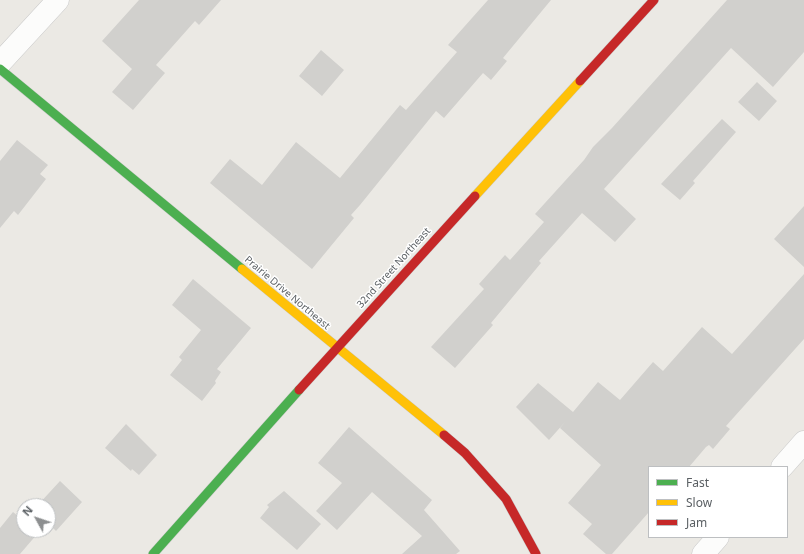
<!DOCTYPE html>
<style>
body{margin:0}
#map{position:relative;width:804px;height:554px;overflow:hidden;background:#ebe9e4;font-family:"Noto Sans",sans-serif}
canvas{display:block}
.legend{position:absolute;left:648px;top:466px;width:140px;height:72px;box-sizing:border-box;background:#fff;border:1px solid #bdbfc1;margin:0;padding:5px 7px;list-style:none;font-size:12px;color:#5a5f63}
.legend li{display:flex;align-items:center;gap:8px;height:20px}
.legend b{width:20px;border:1px solid #bdbfc1}
.north{position:absolute;left:16px;top:498px;width:40px;height:40px;box-sizing:border-box;background:#fff;border:1px solid #bdbfc1;border-radius:50%;rotate:310deg;font-size:11px;font-weight:700;line-height:16px;text-align:center;color:#5a5f63}
.north::after{content:'';display:block;margin:auto;width:14px;height:18px;background:#8d8f90;clip-path:polygon(50% 0,100% 100%,50% 72%,0 100%)}
</style>
<div id="map">
<canvas width="804" height="554"></canvas>
<ul class="legend">
<li><b style="height:5px;background:#4caf50"></b>Fast</li>
<li><b style="height:5px;background:#ffc107"></b>Slow</li>
<li><b style="height:5px;background:#c62828"></b>Jam</li>
</ul>
<div class="north">N</div>
</div>
<script>
const ctx = document.querySelector('canvas').getContext('2d');
ctx.lineJoin = 'round';
function fill(path, color) { ctx.fillStyle = color; ctx.fill(path, 'evenodd'); }
const poly = rows => new Path2D(rows.map(r => 'M' + r).join(''));
function stroke(path, color, width, dash) { ctx.strokeStyle = color; ctx.lineWidth = width; ctx.lineCap = dash ? 'butt' : 'round'; ctx.setLineDash(dash || []); ctx.stroke(path); }
function label(font, color, halo, rows, align = 'center') {
  ctx.font = font + ' "Noto Sans",sans-serif'; ctx.lineWidth = 3; ctx.setLineDash([]); ctx.textBaseline = 'middle'; ctx.strokeStyle = halo; ctx.fillStyle = color; for (const [text, x, y, turn = 0] of rows) {
    ctx.save(); ctx.translate(x, y); ctx.rotate((+turn || 0) * Math.PI / 180); ctx.textAlign = isNaN(turn) ? turn : align; if (halo) ctx.strokeText(text, 0, 0); ctx.fillText(text, 0, 0); ctx.restore();
  }
}
fill(poly([
 [139,0,221,0,199,25,195,21,156,65,165,73,133,110,112,92,132,69,102,41],
 [488,0,551,0,503,58,507,61,491,80,483,73,444,118,436,111,360,205,351,215,354,218,312,269,210,183,230,159,262,185,296,142,340,178,400,105,406,110,457,52,448,45],
 [727,0,804,0,804,52,773,87,731,48,604,189,636,219,615,242,582,213,539,261,541,263,491,323,493,325,455,368,431,347,484,289,479,284,505,255,510,260,544,222,535,214,584,160,593,147,612,128],
 [321,50,344,70,322,96,299,76],
 [757,82,777,101,759,121,738,102],
 [722,119,736,132,693,181,695,183,680,200,661,184],
 [17,140,48,165,40,174,46,179,18,215,14,211,0,228,0,161],
 [804,206,804,267,774,239],
 [804,274,804,339,726,426,730,429,713,449,709,445,706,447,689,467,649,467,649,512,612,554,606,554,583,534,592,524,568,503,601,465,560,428,565,422,549,440,516,407,538,383,573,412,598,382,620,400,653,362,663,371,702,327,732,354],
 [193,279,251,328,217,369,221,372,215,381,216,383,202,401,170,375,182,360,179,357,201,330,172,305],
 [126,424,157,455,139,475,132,469,131,471,105,448],
 [349,427,432,500,424,510,460,551,456,554,402,554,422,536,372,492,337,530,316,511,342,483,318,463],
 [60,481,82,502,56,531,48,523,48,506,37,506],
 [284,491,321,524,297,550,260,518,269,507,267,505],
 [13,512,24,521,24,530,35,530,38,533,20,554,0,554,0,528]
]), '#d1d0cd');
const street = poly([
 [0,63,58,0],
 [782,467,804,442],
 [703,554,718,537]
]);
const fast = poly([
 [0,69,242,269],
 [153,554,299,390]
]);
const slow = poly([
 [475,196,580,81],
 [242,269,444,435]
]);
const jam = poly([
 [580,81,654,0],
 [299,390,475,196],
 [444,435,465,453,506,499,536,554]
]);
stroke(street, '#c7c7c7', 23);
stroke(fast, '#c8c8c8', 10);
stroke(slow, '#c8c8c8', 10);
stroke(jam, '#c8c8c8', 10);
stroke(street, '#fcfcfb', 22);
stroke(fast, '#4caf50', 9);
stroke(slow, '#ffc107', 9);
stroke(jam, '#c62828', 9);
label('10px', '#5a5f63', '#fff', [
 ["32nd Street Northeast",394,268,-48],
 ["Prairie Drive Northeast",287,293,40]
]);
</script>
